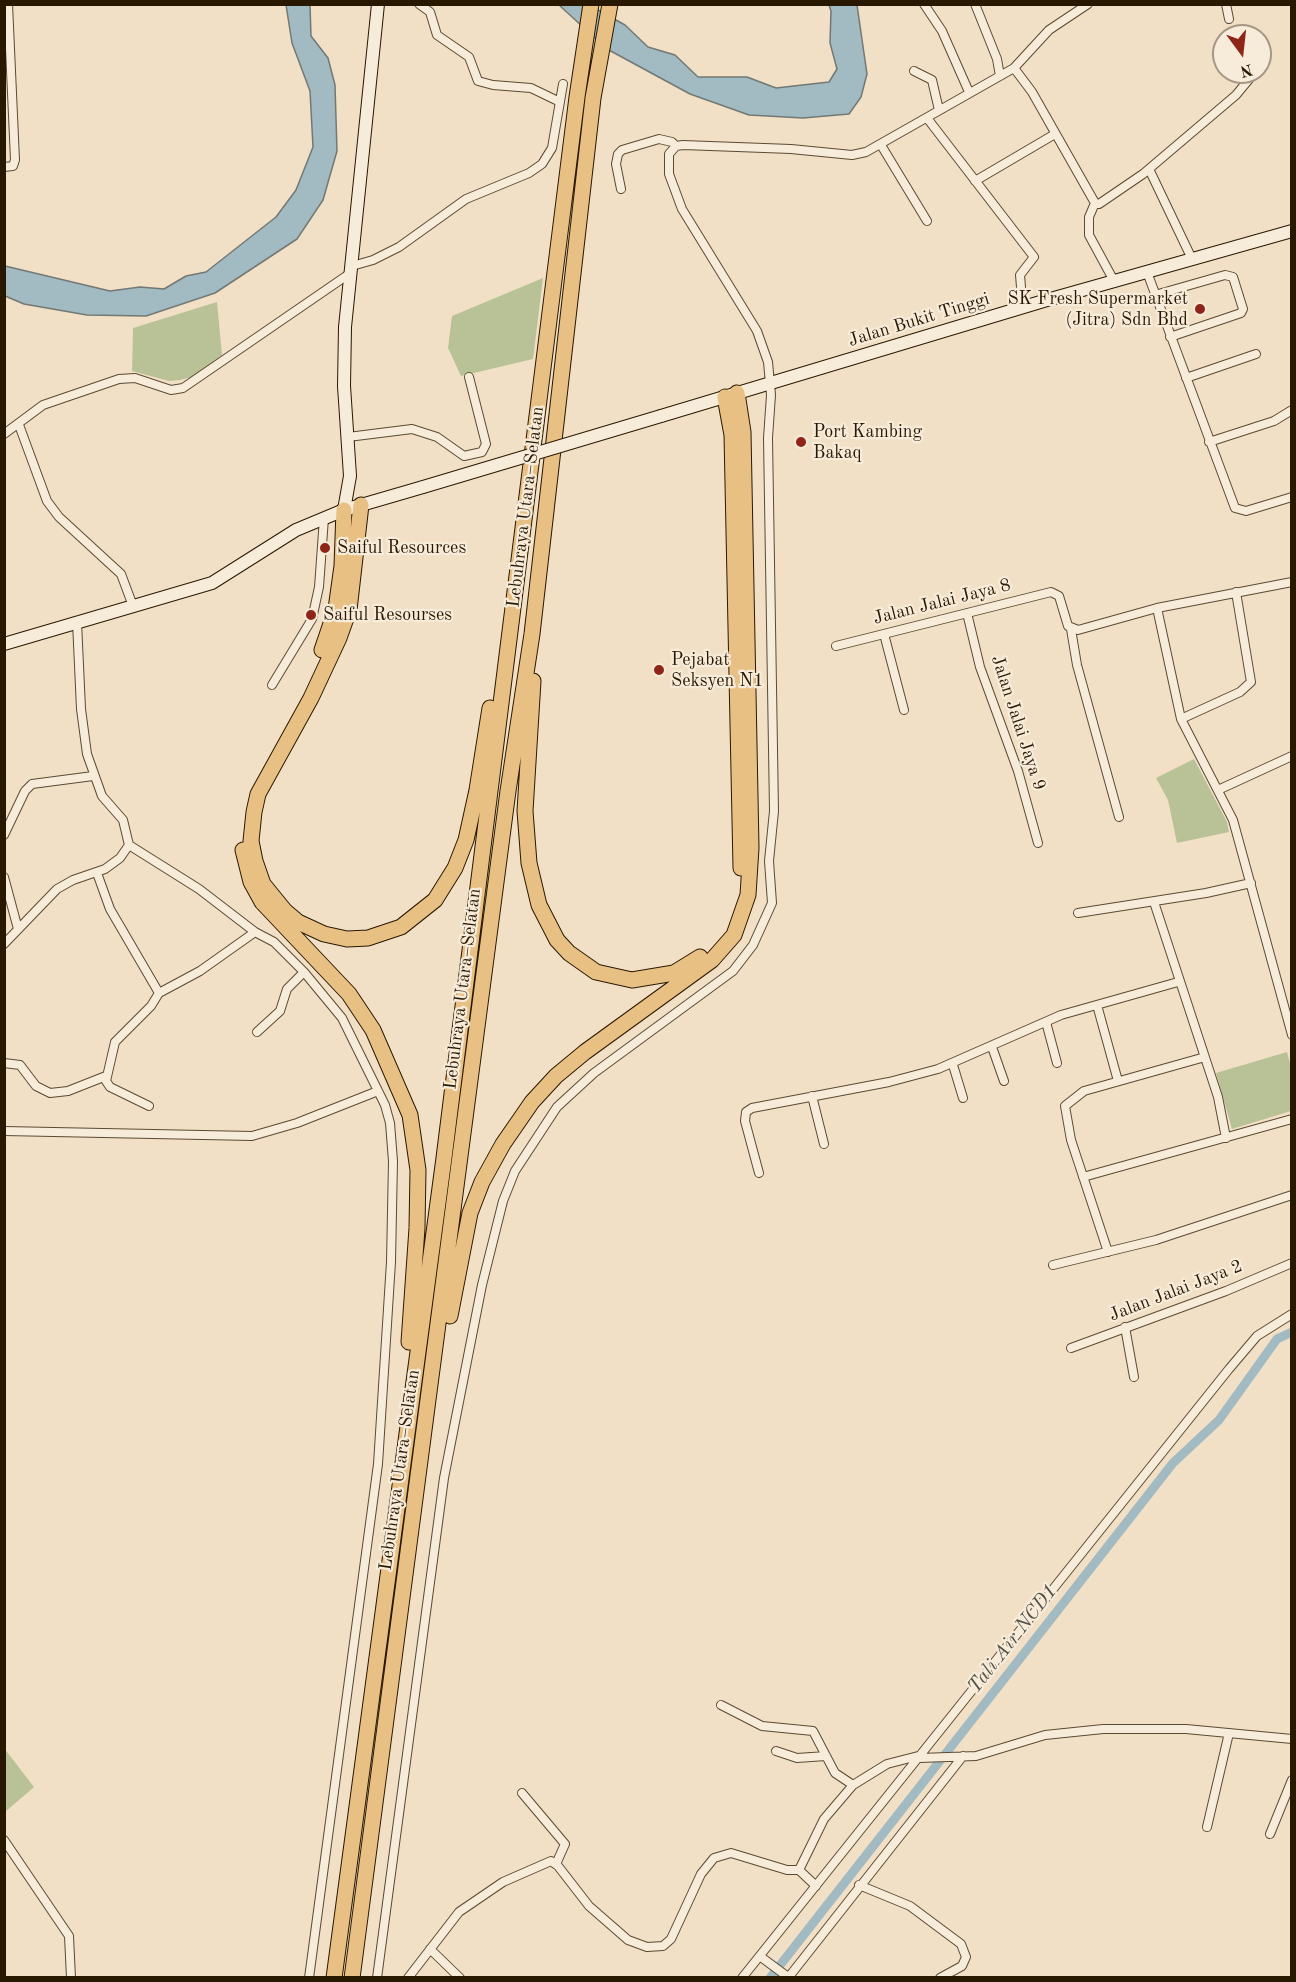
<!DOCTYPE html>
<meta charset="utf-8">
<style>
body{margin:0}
#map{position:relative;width:1296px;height:1982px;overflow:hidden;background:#f2e0c6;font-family:"Old Standard TT",serif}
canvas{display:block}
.frame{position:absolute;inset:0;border:6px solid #291800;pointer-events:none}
.north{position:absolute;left:1212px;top:24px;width:60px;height:60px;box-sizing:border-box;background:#f7ebda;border:2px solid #a59783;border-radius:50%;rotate:165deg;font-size:16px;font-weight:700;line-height:24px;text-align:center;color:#291800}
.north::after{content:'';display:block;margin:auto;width:21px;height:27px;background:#8f2418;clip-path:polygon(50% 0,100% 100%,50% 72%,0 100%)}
</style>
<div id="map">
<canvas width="1296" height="1982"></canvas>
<div class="frame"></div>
<div class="north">N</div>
</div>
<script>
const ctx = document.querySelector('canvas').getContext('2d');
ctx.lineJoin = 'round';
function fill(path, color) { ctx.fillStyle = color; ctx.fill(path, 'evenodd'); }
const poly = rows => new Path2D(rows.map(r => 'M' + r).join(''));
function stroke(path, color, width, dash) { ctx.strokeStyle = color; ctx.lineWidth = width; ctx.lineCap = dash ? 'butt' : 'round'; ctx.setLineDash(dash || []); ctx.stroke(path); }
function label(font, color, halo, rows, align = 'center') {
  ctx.font = font + ' "Old Standard TT",serif'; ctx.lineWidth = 4.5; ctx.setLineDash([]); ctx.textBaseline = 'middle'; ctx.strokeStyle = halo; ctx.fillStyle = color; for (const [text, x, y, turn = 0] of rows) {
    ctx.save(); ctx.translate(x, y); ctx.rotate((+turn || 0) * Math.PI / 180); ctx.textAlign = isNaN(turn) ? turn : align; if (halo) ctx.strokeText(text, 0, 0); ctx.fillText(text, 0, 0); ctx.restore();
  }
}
fill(poly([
 [543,278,533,359,461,376,448,348,452,316],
 [217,302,222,355,192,377,180,380,169,381,132,371,133,328],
 [1194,759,1227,822,1229,832,1177,843,1168,800,1156,778],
 [1287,1052,1291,1067,1291,1111,1232,1129,1216,1073],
 [4,1748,34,1787,5,1812,4,1812]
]), '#b9c296');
const water = poly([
 [286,5,310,5,311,36,328,58,335,85,337,151,323,200,297,239,215,293,146,316,87,315,24,304,5,296,5,266,110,291,140,287,164,289,186,276,206,272,276,217,296,190,313,147,310,91,292,43,286,5],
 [559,5,589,5,625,25,648,47,675,55,698,77,747,77,776,88,829,82,837,69,830,43,831,11,829,5,857,5,867,74,861,97,849,114,803,118,749,115,690,94,607,49,559,5]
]);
fill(water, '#a2bac1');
stroke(water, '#727974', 1.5);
stroke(poly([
 [770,1978,1173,1463,1219,1420,1277,1339,1292,1332]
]), '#a2bac1', 9);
const street = poly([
 [419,4,430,12,437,35,469,57,478,81,493,85,531,88,560,102],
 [924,4,942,31,969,92],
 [975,4,997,59,1000,76],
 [1226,4,1229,19],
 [1260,50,1260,60],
 [1014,68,1032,92,1095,203,1099,204,1143,174,1236,95,1255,72],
 [914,71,932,80,939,110],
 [927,118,1034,257,1020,275,1021,287],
 [881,145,927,221],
 [4,167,13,166,15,160,8,4],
 [1149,169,1192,259],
 [975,181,1055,134],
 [621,189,616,164,618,154,622,150,659,139,672,142,676,146],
 [1095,203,1089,217,1089,235,1114,281],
 [352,266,373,260,399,247,466,199,529,173,542,164,552,148,563,84],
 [1147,272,1235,508,1246,511,1292,497],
 [1155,295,1225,275,1233,277,1243,309,1241,313,1170,337],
 [1186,378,1256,354],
 [19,425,47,501,59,517,121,574,133,606],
 [4,434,43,405,119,379,135,378,171,390,183,388,352,272],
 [348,437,412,429,437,437,464,456,482,452,486,444,469,377],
 [1209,442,1274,421,1292,410],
 [1157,608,1181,719,1233,820,1292,1035],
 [967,613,980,667,1018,771,1038,843],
 [1071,629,1077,665,1119,817],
 [884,634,904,710],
 [836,646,1051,592,1059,596,1068,626,1078,630,1157,608,1292,582],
 [272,685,312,619,319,587,324,518],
 [1181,719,1240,692,1251,682,1236,592],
 [1218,790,1292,756],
 [4,835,25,791,32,784,93,776],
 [129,845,199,889,255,932,274,942,304,972,342,1018,385,1105,390,1123,393,1161,391,1262,378,1464,309,1978],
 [97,873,110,909,159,993,151,1006,115,1042,106,1081,110,1087,149,1106],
 [4,877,18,929],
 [1154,902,1218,1097,1226,1138],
 [1078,913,1206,893,1251,883],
 [4,944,57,889,73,880,105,869,120,858,129,845,123,820,102,796,87,754,81,709,77,622],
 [159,993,200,971,255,932],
 [1097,1005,1118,1081],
 [1046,1022,1057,1063],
 [257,1032,280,1011,287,989,304,972],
 [992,1047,1004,1081],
 [4,1063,20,1065,36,1086,50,1093,68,1091,106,1076],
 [953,1065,963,1098],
 [812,1096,824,1144],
 [4,1131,252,1136,297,1123,378,1091],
 [759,1173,745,1121,746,1112,752,1108,889,1082,938,1069,1061,1015,1178,982],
 [1083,1177,1292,1119],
 [1108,1252,1071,1140,1065,1106,1084,1091,1205,1057],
 [1053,1265,1156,1240,1292,1195],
 [1125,1327,1134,1377],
 [1071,1348,1226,1291,1292,1263],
 [721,1705,762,1726,813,1731,835,1773,853,1785],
 [776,1751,797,1758,826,1756],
 [920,1758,976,1756,1045,1735,1103,1729,1186,1729,1292,1739],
 [522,1793,565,1844,556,1864],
 [1207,1827,1229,1733],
 [1270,1834,1292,1780],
 [4,1840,69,1936,71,1978],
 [799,1870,816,1886],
 [859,1885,910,1906,961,1944,966,1957,962,1966,940,1978],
 [430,1949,460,1978],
 [761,1957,788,1977],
 [377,1978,444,1478,482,1285,503,1201,515,1171,557,1107,594,1073,733,971,753,945,772,903,769,861,774,811,768,438,771,395,768,362,757,331,682,209,669,174,669,154,676,146,683,145,791,149,852,155,866,152,1014,68,1049,30,1088,4],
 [408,1978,459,1912,503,1882,551,1861,558,1866,589,1906,628,1940,647,1947,663,1946,671,1939,701,1874,714,1858,731,1853,787,1870,799,1870,824,1819,853,1785,887,1764,922,1755],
 [742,1978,1229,1369,1257,1336,1292,1314],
 [788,1978,963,1756]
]);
const secondary = poly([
 [661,416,1047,300,1292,231],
 [344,510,350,476,344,386,345,327,378,4],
 [4,644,212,583,296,530,344,510,423,487]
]);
const highway = poly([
 [725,397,732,435,741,868],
 [361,505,349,610,339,638,311,698,258,794,254,812,251,841,255,861,263,884,285,911,298,922,324,934,347,939,368,938,401,927,435,900,455,868,466,840,477,790,490,708],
 [322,650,336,609,342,566,344,510],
 [533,681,525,811,529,863,539,905,557,940,569,953,596,972,632,980,674,973,700,957],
 [243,850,251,882,262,902,349,994,373,1030,410,1115,418,1170,417,1228,409,1342],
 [450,1316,470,1213,482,1182,503,1144,532,1102,556,1076,585,1052,712,960,734,935,748,895,751,848,743,432,737,393],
 [334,1978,444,1158,577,97,591,4],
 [352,1978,508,791,532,634,593,98,610,4]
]);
stroke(street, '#5b4a32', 10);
stroke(secondary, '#291800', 14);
stroke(highway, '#291800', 17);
stroke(street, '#f7ebda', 8);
stroke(secondary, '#f7ebda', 12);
stroke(highway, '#e9c083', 15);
const secondaryBridge = poly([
 [423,487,661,416]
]);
stroke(secondaryBridge, '#291800', 14, []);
stroke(secondaryBridge, '#f7ebda', 12);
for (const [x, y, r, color] of [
 [1200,309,6,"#8f2418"],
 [801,442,6,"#8f2418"],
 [325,548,6,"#8f2418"],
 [311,615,6,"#8f2418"],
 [659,670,6,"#8f2418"]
]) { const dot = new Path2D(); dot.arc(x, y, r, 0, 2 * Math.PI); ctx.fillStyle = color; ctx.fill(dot); stroke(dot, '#f7ebda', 2); }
label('18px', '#291800', '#f7ebda', [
 ["SK Fresh Supermarket",1188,299,"right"],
 ["(Jitra) Sdn Bhd",1188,320,"right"],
 ["Port Kambing",813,432],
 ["Bakaq",813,453],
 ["Saiful Resources",337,548],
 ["Saiful Resourses",323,615],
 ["Pejabat",671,660],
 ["Seksyen N1",671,681]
], 'left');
label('18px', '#291800', '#f7ebda', [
 ["Jalan Bukit Tinggi",919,320,-17],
 ["Lebuhraya Utara–Selatan",526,507,-83],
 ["Jalan Jalai Jaya 8",942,602,-14],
 ["Jalan Jalai Jaya 9",1018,723,72],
 ["Lebuhraya Utara–Selatan",463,989,-83],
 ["Jalan Jalai Jaya 2",1176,1291,-21],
 ["Lebuhraya Utara–Selatan",400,1470,-82]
]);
label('italic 20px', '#535144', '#f7ebda', [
 ["Tali Air NCD1",1013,1639,-52]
]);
</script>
